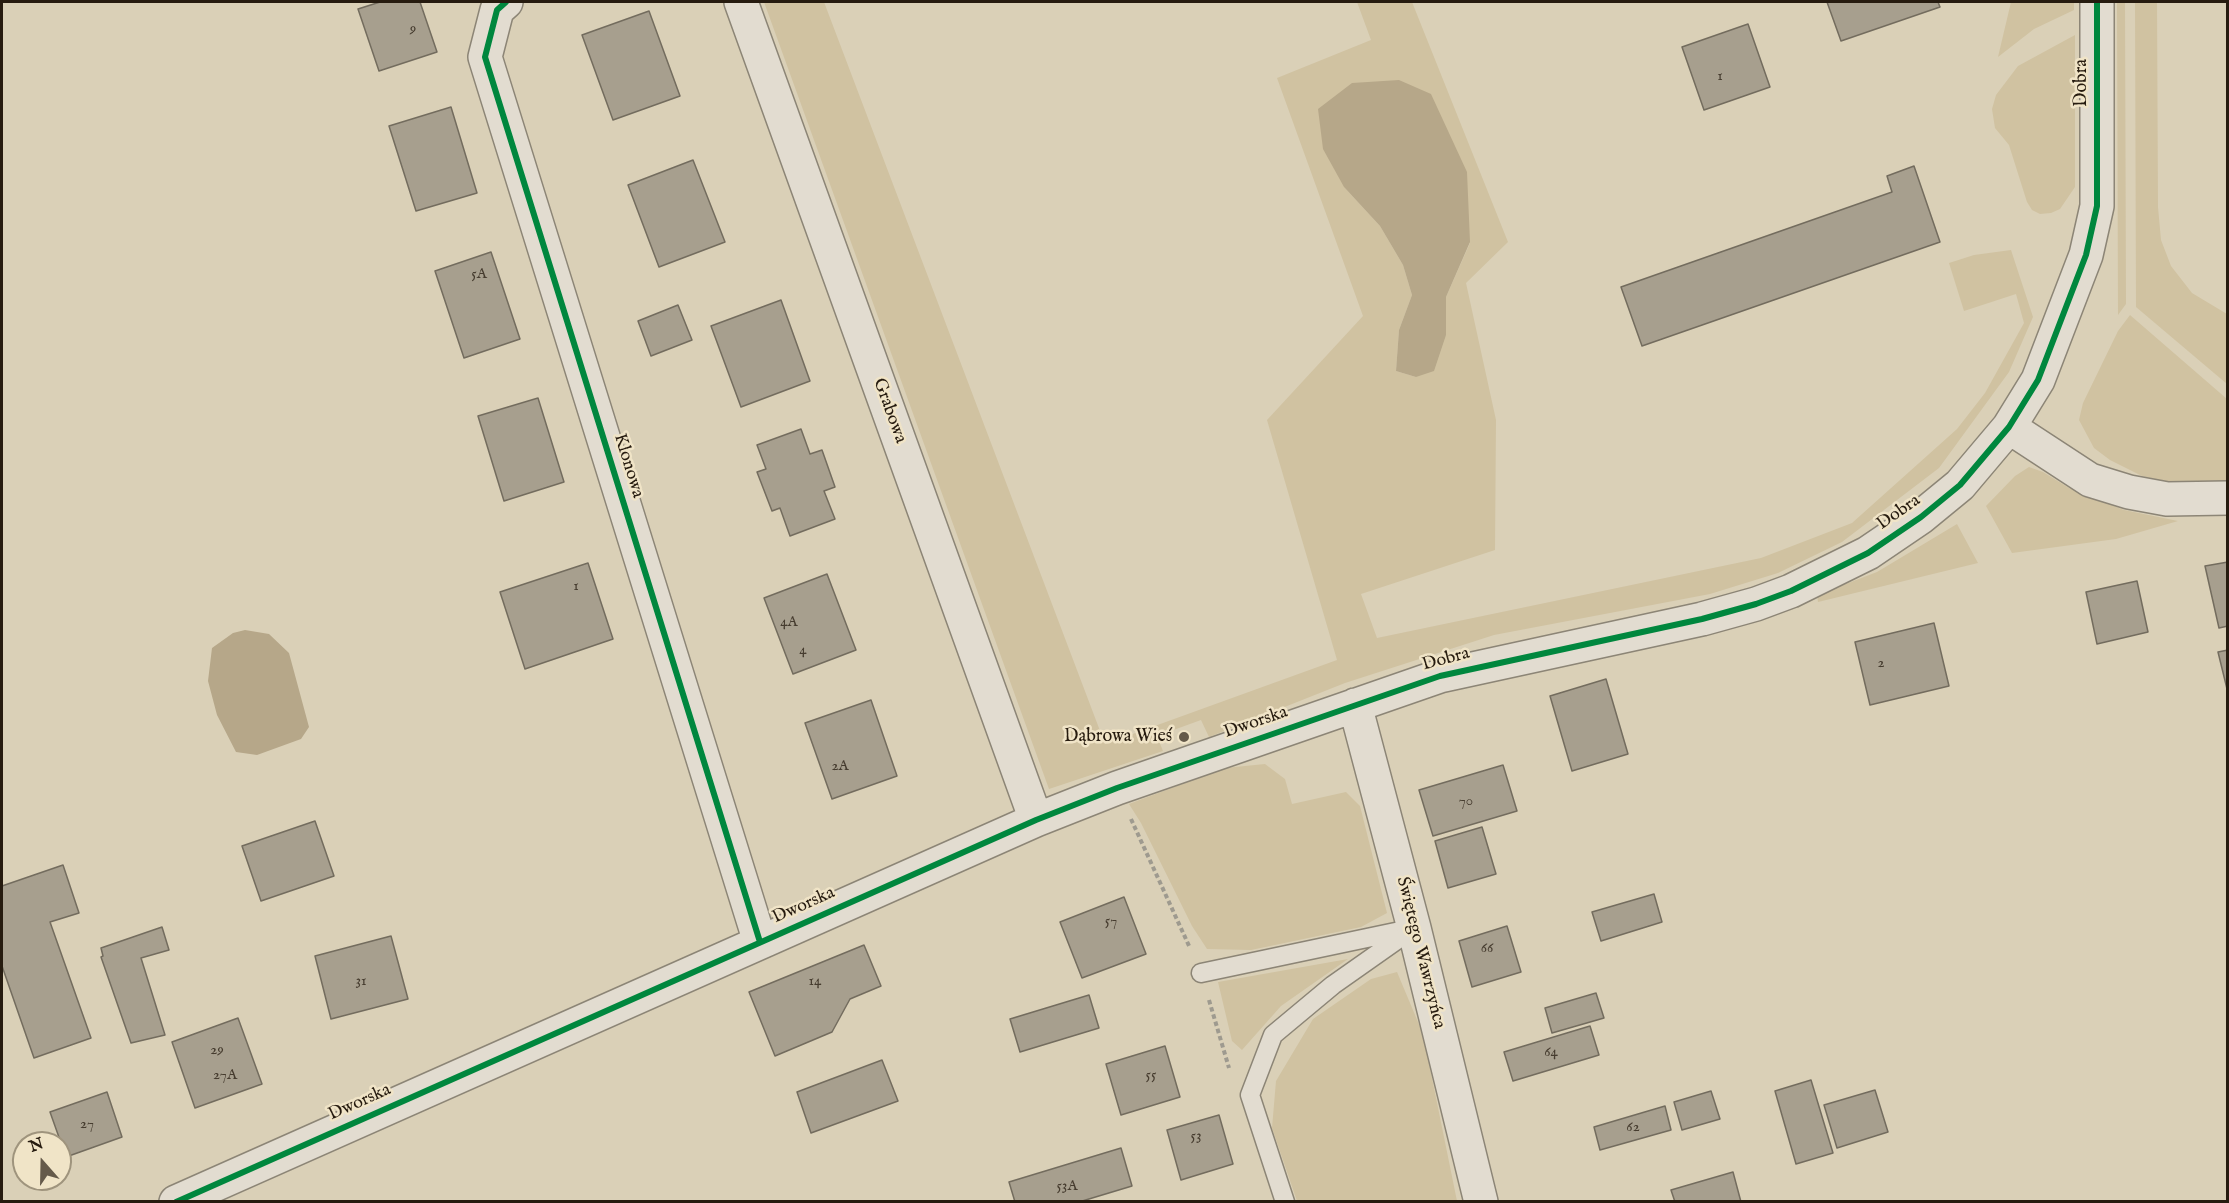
<!DOCTYPE html>
<meta charset="utf-8">
<style>
body{margin:0}
#map{position:relative;width:2229px;height:1203px;overflow:hidden;background:#dad0b7;font-family:"IM FELL English",serif}
canvas{display:block}
.frame{position:absolute;inset:0;border:3px solid #261b0f;pointer-events:none}
.north{position:absolute;left:12px;top:1131px;width:60px;height:60px;box-sizing:border-box;background:#f0e4c7;border:2px solid #9f947d;border-radius:50%;rotate:340deg;font-size:16px;font-weight:700;line-height:24px;text-align:center;color:#261b0f}
.north::after{content:'';display:block;margin:auto;width:21px;height:27px;background:#655a4a;clip-path:polygon(50% 0,100% 100%,50% 72%,0 100%)}
</style>
<div id="map">
<canvas width="2229" height="1203"></canvas>
<div class="frame"></div>
<div class="north">N</div>
</div>
<script>
const ctx = document.querySelector('canvas').getContext('2d');
ctx.lineJoin = 'round';
function fill(path, color) { ctx.fillStyle = color; ctx.fill(path, 'evenodd'); }
const poly = rows => new Path2D(rows.map(r => 'M' + r).join(''));
function stroke(path, color, width, dash) { ctx.strokeStyle = color; ctx.lineWidth = width; ctx.lineCap = dash ? 'butt' : 'round'; ctx.setLineDash(dash || []); ctx.stroke(path); }
function label(font, color, halo, rows, align = 'center') {
  ctx.font = font + ' "IM FELL English",serif'; ctx.lineWidth = 5; ctx.setLineDash([]); ctx.textBaseline = 'middle'; ctx.strokeStyle = halo; ctx.fillStyle = color; for (const [text, x, y, turn = 0] of rows) {
    ctx.save(); ctx.translate(x, y); ctx.rotate((+turn || 0) * Math.PI / 180); ctx.textAlign = isNaN(turn) ? turn : align; if (halo) ctx.strokeText(text, 0, 0); ctx.fillText(text, 0, 0); ctx.restore();
  }
}
fill(poly([
 [764,2,824,2,1105,744,1337,660,1267,420,1363,316,1277,78,1371,40,1357,2,1412,2,1508,242,1466,283,1496,420,1495,550,1361,594,1377,638,1761,558,1852,523,1957,429,1985,393,2024,323,2016,294,1964,311,1949,263,1974,255,2011,250,2033,317,2009,372,1939,468,1842,542,1778,573,1710,594,1494,635,1345,683,1209,737,1201,720,1157,736,1163,751,1049,789],
 [1344,187,1470,243,1446,297,1446,335,1416,377,1396,371,1399,330,1412,295,1403,265,1380,226],
 [2011,2,2074,2,2074,10,2034,29,1998,57],
 [2117,2,2125,2,2126,304,2118,315],
 [2135,2,2157,2,2158,207,2161,240,2171,266,2192,293,2227,314,2227,384,2136,307],
 [2075,35,2075,187,2060,209,2051,213,2040,214,2032,210,2027,202,2009,145,1995,128,1992,109,1996,95,2018,66],
 [2130,315,2227,399,2227,487,2173,483,2142,476,2110,460,2094,448,2079,420,2083,403,2118,331],
 [2029,467,2043,472,2069,488,2124,510,2178,521,2116,539,2012,553,1986,506,2015,476],
 [1957,524,1978,563,1818,602,1817,595,1877,572],
 [1265,764,1285,779,1292,804,1346,792,1360,806,1387,913,1361,927,1251,950,1207,949,1192,926,1141,823,1129,804,1225,768],
 [1348,959,1281,1006,1242,1050,1232,1041,1218,982],
 [1397,972,1423,1034,1457,1201,1297,1201,1272,1128,1276,1081,1313,1019,1371,979]
]), '#d0c2a1');
fill(poly([
 [1399,80,1431,94,1467,172,1470,242,1446,297,1446,335,1434,371,1416,377,1396,371,1399,330,1412,295,1403,265,1380,226,1344,187,1323,149,1318,109,1352,83],
 [245,630,269,634,289,653,309,727,301,739,257,755,236,752,217,715,208,681,212,648,233,633]
]), '#b6a789');
const building = poly([
 [380,2,420,2,437,52,379,71,358,9,380,2],
 [1827,2,1938,2,1940,7,1841,41,1827,2],
 [649,11,680,96,613,120,582,35,649,11],
 [1748,24,1770,87,1704,110,1682,47,1748,24],
 [451,107,477,193,416,211,389,126,451,107],
 [693,160,725,242,659,267,628,185,693,160],
 [1914,166,1940,242,1642,346,1621,287,1892,192,1887,176,1914,166],
 [491,252,520,339,464,358,435,271,491,252],
 [781,300,810,381,741,407,711,326,781,300],
 [678,305,692,340,651,356,638,321,678,305],
 [538,398,564,482,504,501,478,416,538,398],
 [801,429,810,454,822,450,835,487,824,491,835,519,790,536,780,508,772,511,757,472,766,469,757,445,801,429],
 [2228,562,2228,626,2219,628,2205,566,2228,562],
 [588,563,613,639,525,669,500,592,588,563],
 [827,574,856,650,793,674,764,598,827,574],
 [2137,581,2148,632,2097,644,2086,592,2137,581],
 [1934,623,1949,686,1870,705,1855,642,1934,623],
 [2228,650,2228,693,2218,652,2228,650],
 [1606,679,1628,754,1572,771,1550,696,1606,679],
 [871,700,897,776,832,799,805,723,871,700],
 [1503,765,1517,811,1433,836,1419,790,1503,765],
 [315,821,334,876,261,901,242,846,315,821],
 [1482,827,1496,874,1448,888,1435,841,1482,827],
 [63,865,79,913,50,922,91,1038,34,1058,2,966,2,886,63,865],
 [1654,894,1662,922,1601,941,1592,912,1654,894],
 [1124,897,1146,954,1082,978,1060,922,1124,897],
 [1507,926,1521,972,1472,987,1459,941,1507,926],
 [162,927,169,950,141,958,165,1035,131,1043,101,957,103,956,101,948,162,927],
 [391,936,408,999,331,1019,315,956,391,936],
 [864,945,881,986,850,999,832,1032,775,1056,749,992,864,945],
 [1596,993,1604,1018,1552,1033,1545,1008,1596,993],
 [1089,995,1099,1028,1020,1052,1010,1019,1089,995],
 [238,1018,262,1084,195,1108,172,1042,238,1018],
 [1590,1026,1599,1055,1513,1081,1504,1052,1590,1026],
 [1165,1046,1180,1097,1121,1115,1106,1064,1165,1046],
 [882,1060,898,1101,811,1133,797,1092,882,1060],
 [1811,1080,1833,1153,1796,1164,1775,1091,1811,1080],
 [1875,1090,1888,1132,1837,1148,1824,1105,1875,1090],
 [1711,1091,1720,1119,1682,1130,1674,1102,1711,1091],
 [107,1092,122,1137,66,1157,50,1112,107,1092],
 [1665,1106,1671,1130,1600,1150,1594,1127,1665,1106],
 [1219,1115,1233,1164,1181,1180,1167,1130,1219,1115],
 [1121,1148,1132,1186,1079,1202,1015,1202,1009,1182,1121,1148],
 [1733,1172,1741,1202,1675,1202,1671,1190,1733,1172]
]);
fill(building, '#a79f8e');
stroke(building, '#736c5e', 1.5);
const service = poly([
 [1201,973,1405,930],
 [1285,1202,1250,1095,1273,1035,1333,985,1414,928]
]);
const minor = poly([
 [506,2,497,10,485,57,760,942],
 [741,2,1036,820],
 [2009,427,2090,480,2129,492,2167,499,2228,498],
 [1355,705,1414,928,1481,1202],
 [176,1202,1036,820,1117,788,1440,676,1702,619,1756,604,1791,591,1868,553,1921,517,1960,485,2009,427,2038,380,2086,255,2097,206,2097,2]
]);
stroke(service, '#8c8576', 21);
stroke(minor, '#8c8576', 36);
stroke(poly([
 [1131,819,1190,948],
 [1209,1000,1229,1068]
]), '#9e9a8f', 4, [4.5, 3]);
stroke(service, '#e2dcd0', 18);
stroke(minor, '#e2dcd0', 33);
stroke(poly([
 [506,2,497,10,485,57,760,942],
 [176,1202,1036,820,1117,788,1440,676,1702,619,1756,604,1791,591,1868,553,1921,517,1960,485,2009,427,2038,380,2086,255,2097,206,2097,2]
]), '#00873e', 6);
for (const [x, y, r, color] of [
 [1184,737,6,"#655a4a"]
]) { const dot = new Path2D(); dot.arc(x, y, r, 0, 2 * Math.PI); ctx.fillStyle = color; ctx.fill(dot); stroke(dot, '#f0e4c7', 2); }
label('15px', '#463c2f', null, [
 ["9",413,30],
 ["1",1720,77],
 ["5A",479,275],
 ["1",576,587],
 ["4A",789,623],
 ["4",803,651],
 ["2",1881,664],
 ["2A",840,767],
 ["70",1466,802],
 ["57",1111,922],
 ["66",1487,949],
 ["31",361,982],
 ["14",815,982],
 ["29",217,1051],
 ["64",1551,1053],
 ["27A",225,1076],
 ["55",1151,1076],
 ["27",87,1125],
 ["62",1633,1128],
 ["53",1196,1137],
 ["53A",1067,1187]
]);
label('18px', '#261b0f', '#f0e4c7', [
 ["Dobra",2082,83,-90],
 ["Grabowa",889,411,70],
 ["Klonowa",628,466,73],
 ["Dobra",1899,513,-35],
 ["Dobra",1446,660,-15],
 ["Dworska",1256,723,-19],
 ["Dworska",804,906,-24],
 ["Świętego Wawrzyńca",1420,953,76],
 ["Dworska",360,1103,-24]
]);
label('18px', '#261b0f', '#f0e4c7', [
 ["Dąbrowa Wieś",1172,737]
], 'right');
</script>
